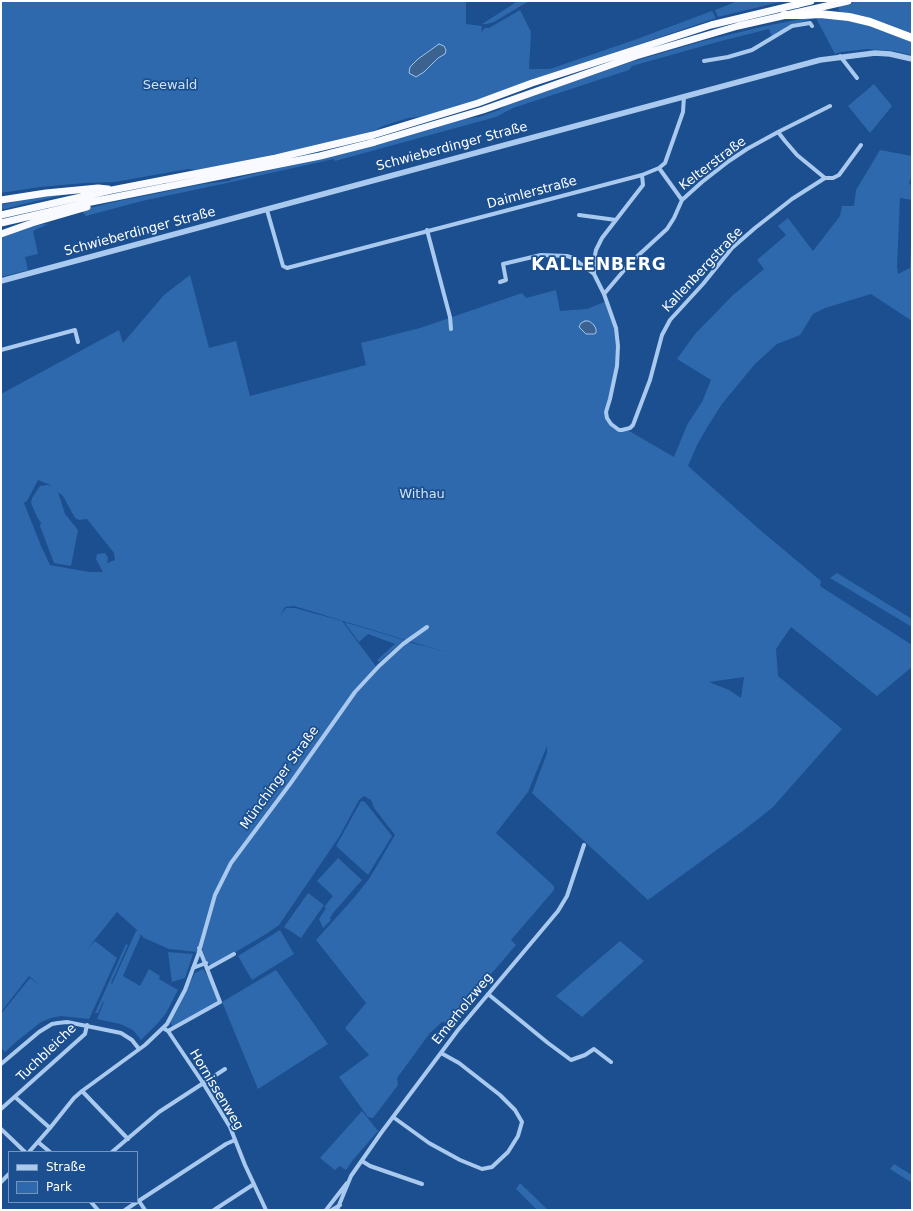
<!DOCTYPE html>
<meta charset="utf-8">
<style>
body{margin:0}
#map{position:relative;width:913px;height:1211px;overflow:hidden;background:#1b4f8f;font-family:"DejaVu Sans",sans-serif}
canvas{display:block}
.frame{position:absolute;inset:0;border:2px solid #fff;pointer-events:none}
.legend{position:absolute;left:8px;top:1151px;width:130px;height:52px;box-sizing:border-box;background:#1b4f8f;border:1px solid #7695bc;margin:0;padding:5px 7px;list-style:none;font-size:12px;color:#fff}
.legend li{display:flex;align-items:center;gap:8px;height:20px}
.legend b{width:20px;border:1px solid #7695bc}
</style>
<div id="map">
<canvas width="913" height="1211"></canvas>
<div class="frame"></div>
<ul class="legend">
<li><b style="height:5px;background:#a9c9ee"></b>Straße</li>
<li><b style="height:11px;background:#2e69ad"></b>Park</li>
</ul>
</div>
<script>
const ctx = document.querySelector('canvas').getContext('2d');
ctx.lineJoin = 'round';
function fill(path, color) { ctx.fillStyle = color; ctx.fill(path, 'evenodd'); }
const poly = rows => new Path2D(rows.map(r => 'M' + r).join(''));
function stroke(path, color, width, dash) { ctx.strokeStyle = color; ctx.lineWidth = width; ctx.lineCap = dash ? 'butt' : 'round'; ctx.setLineDash(dash || []); ctx.stroke(path); }
function label(font, color, halo, rows, align = 'center') {
  ctx.font = font + ' "DejaVu Sans",sans-serif'; ctx.lineWidth = 3.5; ctx.setLineDash([]); ctx.textBaseline = 'middle'; ctx.strokeStyle = halo; ctx.fillStyle = color; for (const [text, x, y, turn = 0] of rows) {
    ctx.save(); ctx.translate(x, y); ctx.rotate((+turn || 0) * Math.PI / 180); ctx.textAlign = isNaN(turn) ? turn : align; if (halo) ctx.strokeText(text, 0, 0); ctx.fillText(text, 0, 0); ctx.restore();
  }
}
fill(poly([
 [1,1,466,1,466,24,481,26,482,27,481,32,485,28,489,28,520,10,531,32,529,69,550,69,637,39,712,11,716,18,429,116,408,118,383,126,376,130,316,146,196,170,188,169,115,182,85,183,40,187,1,193],
 [518,1,529,1,494,22,487,24,482,24],
 [738,1,784,1,718,17,715,10],
 [860,1,912,1,912,35,842,13,838,10,840,5],
 [806,18,842,19,870,26,912,42,912,55,894,51,866,49,841,52,835,54,816,18,790,25,772,37,769,29,721,41,632,66,629,70,513,108,496,117,335,161,334,159,257,176,227,183,142,201,86,216,82,211,86,209,114,202,203,184,229,181,232,179,335,155,461,119,479,117,499,110,508,104,631,62,703,41,765,26],
 [874,84,892,106,870,133,848,106],
 [880,150,912,156,912,175,909,184,912,185,912,200,900,198,897,266,898,274,910,268,912,220,912,321,871,294,825,308,813,314,800,335,777,344,755,364,722,404,708,426,697,445,688,466,759,529,821,581,820,586,912,645,912,667,877,696,791,627,776,649,778,676,842,729,772,808,744,830,648,900,532,793,547,753,547,746,528,792,496,833,554,886,554,890,511,940,516,945,449,1023,442,1022,430,1033,397,1078,398,1085,373,1118,368,1117,339,1077,369,1055,345,1028,366,1003,316,940,353,899,369,879,395,835,374,808,371,800,364,796,359,800,339,837,279,925,266,934,229,956,211,965,207,963,202,948,197,952,169,949,144,938,140,934,140,937,123,976,140,986,149,969,160,976,159,979,178,990,166,1013,158,1023,141,1040,133,1030,120,1024,97,1019,104,1002,103,1002,98,1013,95,1013,126,944,128,945,111,983,112,984,136,931,138,931,117,912,88,948,95,941,117,958,89,1019,61,1016,51,1018,41,1022,16,1042,5,1052,1,1048,1,1014,30,978,40,985,29,976,1,1012,1,394,119,330,123,343,164,295,190,275,209,348,236,341,250,396,366,365,361,343,420,328,522,293,526,298,556,290,560,311,587,309,607,301,616,328,618,356,607,418,619,430,626,430,631,432,674,457,687,425,702,402,711,380,677,359,695,334,733,295,764,269,757,260,786,235,778,226,788,218,813,251,840,216,842,206,854,206,856,190],
 [38,480,48,484,52,487,48,485,40,486,32,498,31,503,37,517,41,523,40,526,54,563,71,566,78,530,65,514,58,492,63,496,75,518,79,520,87,519,114,553,115,560,107,563,108,558,105,553,97,554,96,559,103,572,89,572,50,565,41,546,24,503,27,501],
 [294,606,429,647,451,653,408,642,378,669,342,621,295,608,286,608,280,616,285,607],
 [744,677,741,698,729,690,709,682],
 [72,193,28,203,1,210,1,205,25,199],
 [48,224,33,231,38,254,25,257,28,270,1,277,1,238,33,225],
 [837,573,912,619,912,627,830,578],
 [344,622,404,640,379,662,377,660,395,644,368,634,359,642],
 [361,801,365,802,392,836,368,875,336,846],
 [338,858,362,880,333,913,330,918,331,920,323,928,319,919,326,908,324,907,333,896,317,881],
 [308,893,324,905,301,938,284,927],
 [280,930,294,954,252,980,238,956],
 [620,941,644,961,582,1017,556,996],
 [168,952,193,954,185,978,172,982],
 [203,969,209,978,218,1001,186,1021,173,1027,170,1022,195,973],
 [276,970,328,1044,258,1089,222,1002],
 [362,1111,378,1131,353,1160,346,1170,340,1166,335,1170,320,1158],
 [894,1164,912,1175,912,1183,890,1169],
 [520,1183,548,1210,537,1210,516,1189]
]), '#2e69ad');
const water = poly([
 [439,44,444,46,446,50,445,54,438,58,424,72,416,77,409,73,410,67,418,59,439,44],
 [585,321,589,321,594,325,596,329,596,333,594,334,586,334,579,327,581,323,585,321]
]);
fill(water, '#3c6290');
stroke(water, '#9cc4f0', 1);
stroke(poly([
 [840,56,857,78],
 [704,61,728,57,752,50,792,26,810,23,812,26],
 [778,132,785,141,797,155,825,178],
 [659,168,682,200],
 [642,175,643,185,602,238,596,250,594,260,594,274,604,294,616,328,618,346,617,366,610,399,606,412,607,418,611,424,619,430,622,430,630,428,633,425,650,380,662,335,670,320,703,284,732,248,755,228,792,199,825,178,833,178,839,175,861,145],
 [267,210,283,266,287,268,642,175,659,168,665,163,683,112,684,96],
 [579,215,616,220],
 [427,230,450,317,451,329],
 [500,282,506,280,503,264,541,255,567,256,573,258,594,274],
 [604,294,631,262,667,229,674,218,682,200,702,182,729,161,747,149,778,132,830,106],
 [1,350,75,330,78,342],
 [193,968,206,963],
 [207,969,234,954],
 [488,994,548,1043,571,1060,585,1055,594,1049,611,1062],
 [163,1028,168,1031,203,1083,230,1127,245,1165,266,1210],
 [168,1031,220,1002,199,948],
 [1,1064,39,1032,52,1024,58,1023,67,1022,121,1033,132,1040,139,1049],
 [82,1091,128,1139],
 [15,1097,50,1128],
 [1,1109,85,1034,87,1025],
 [393,1117,429,1143,460,1160,482,1169,492,1167,508,1152,518,1136,522,1122,515,1110,500,1095,459,1063,441,1053],
 [1,1129,25,1152],
 [38,1142,50,1152],
 [29,1152,50,1128,74,1098,82,1091,145,1045,167,1024,185,990,198,955,215,895,231,863,290,784,355,692,379,666,403,644,427,627],
 [112,1152,159,1112,225,1069],
 [362,1161,370,1166,422,1184],
 [1,1182,9,1174],
 [139,1201,145,1210],
 [91,1202,98,1210],
 [137,1202,226,1144,235,1140],
 [125,1210,137,1202],
 [214,1210,254,1184],
 [326,1210,347,1183],
 [332,1210,340,1205],
 [337,1210,351,1176,381,1133,458,1030,558,911,567,896,584,845]
]), '#a9c9ee', 4);
stroke(poly([
 [1,281,820,60,875,53,890,54,912,59]
]), '#a9c9ee', 5.5);
stroke(poly([
 [1,200,46,193,98,188,108,189],
 [1,215,112,190,276,158,373,135,478,103,532,83,711,25,811,1],
 [1,223,91,202,320,156,375,142,483,110,636,56,738,26,848,1],
 [1,234,32,223,87,207]
]), '#f8faff', 7);
stroke(poly([
 [797,4,803,1],
 [784,15,803,15,820,14,849,17,870,22,912,38]
]), '#fff', 8);
label('13px', '#cfe3fa', '#1b4f8f', [
 ["Seewald",170,86],
 ["Withau",422,495]
]);
label('13px', '#fff', '#1b4f8f', [
 ["Schwieberdinger Straße",452,147,-15],
 ["Kelterstraße",713,164,-37],
 ["Daimlerstraße",532,193,-15],
 ["Schwieberdinger Straße",140,232,-15],
 ["Kallenbergstraße",703,270,-47],
 ["Münchinger Straße",280,778,-54],
 ["Emerholzweg",463,1009,-51],
 ["Tuchbleiche",47,1053,-44],
 ["Hornissenweg",216,1090,59]
]);
ctx.letterSpacing = '1px';
label('bold 17px', '#fff', '#1b4f8f', [
 ["KALLENBERG",599,266]
]);
ctx.letterSpacing = '0px';
</script>
